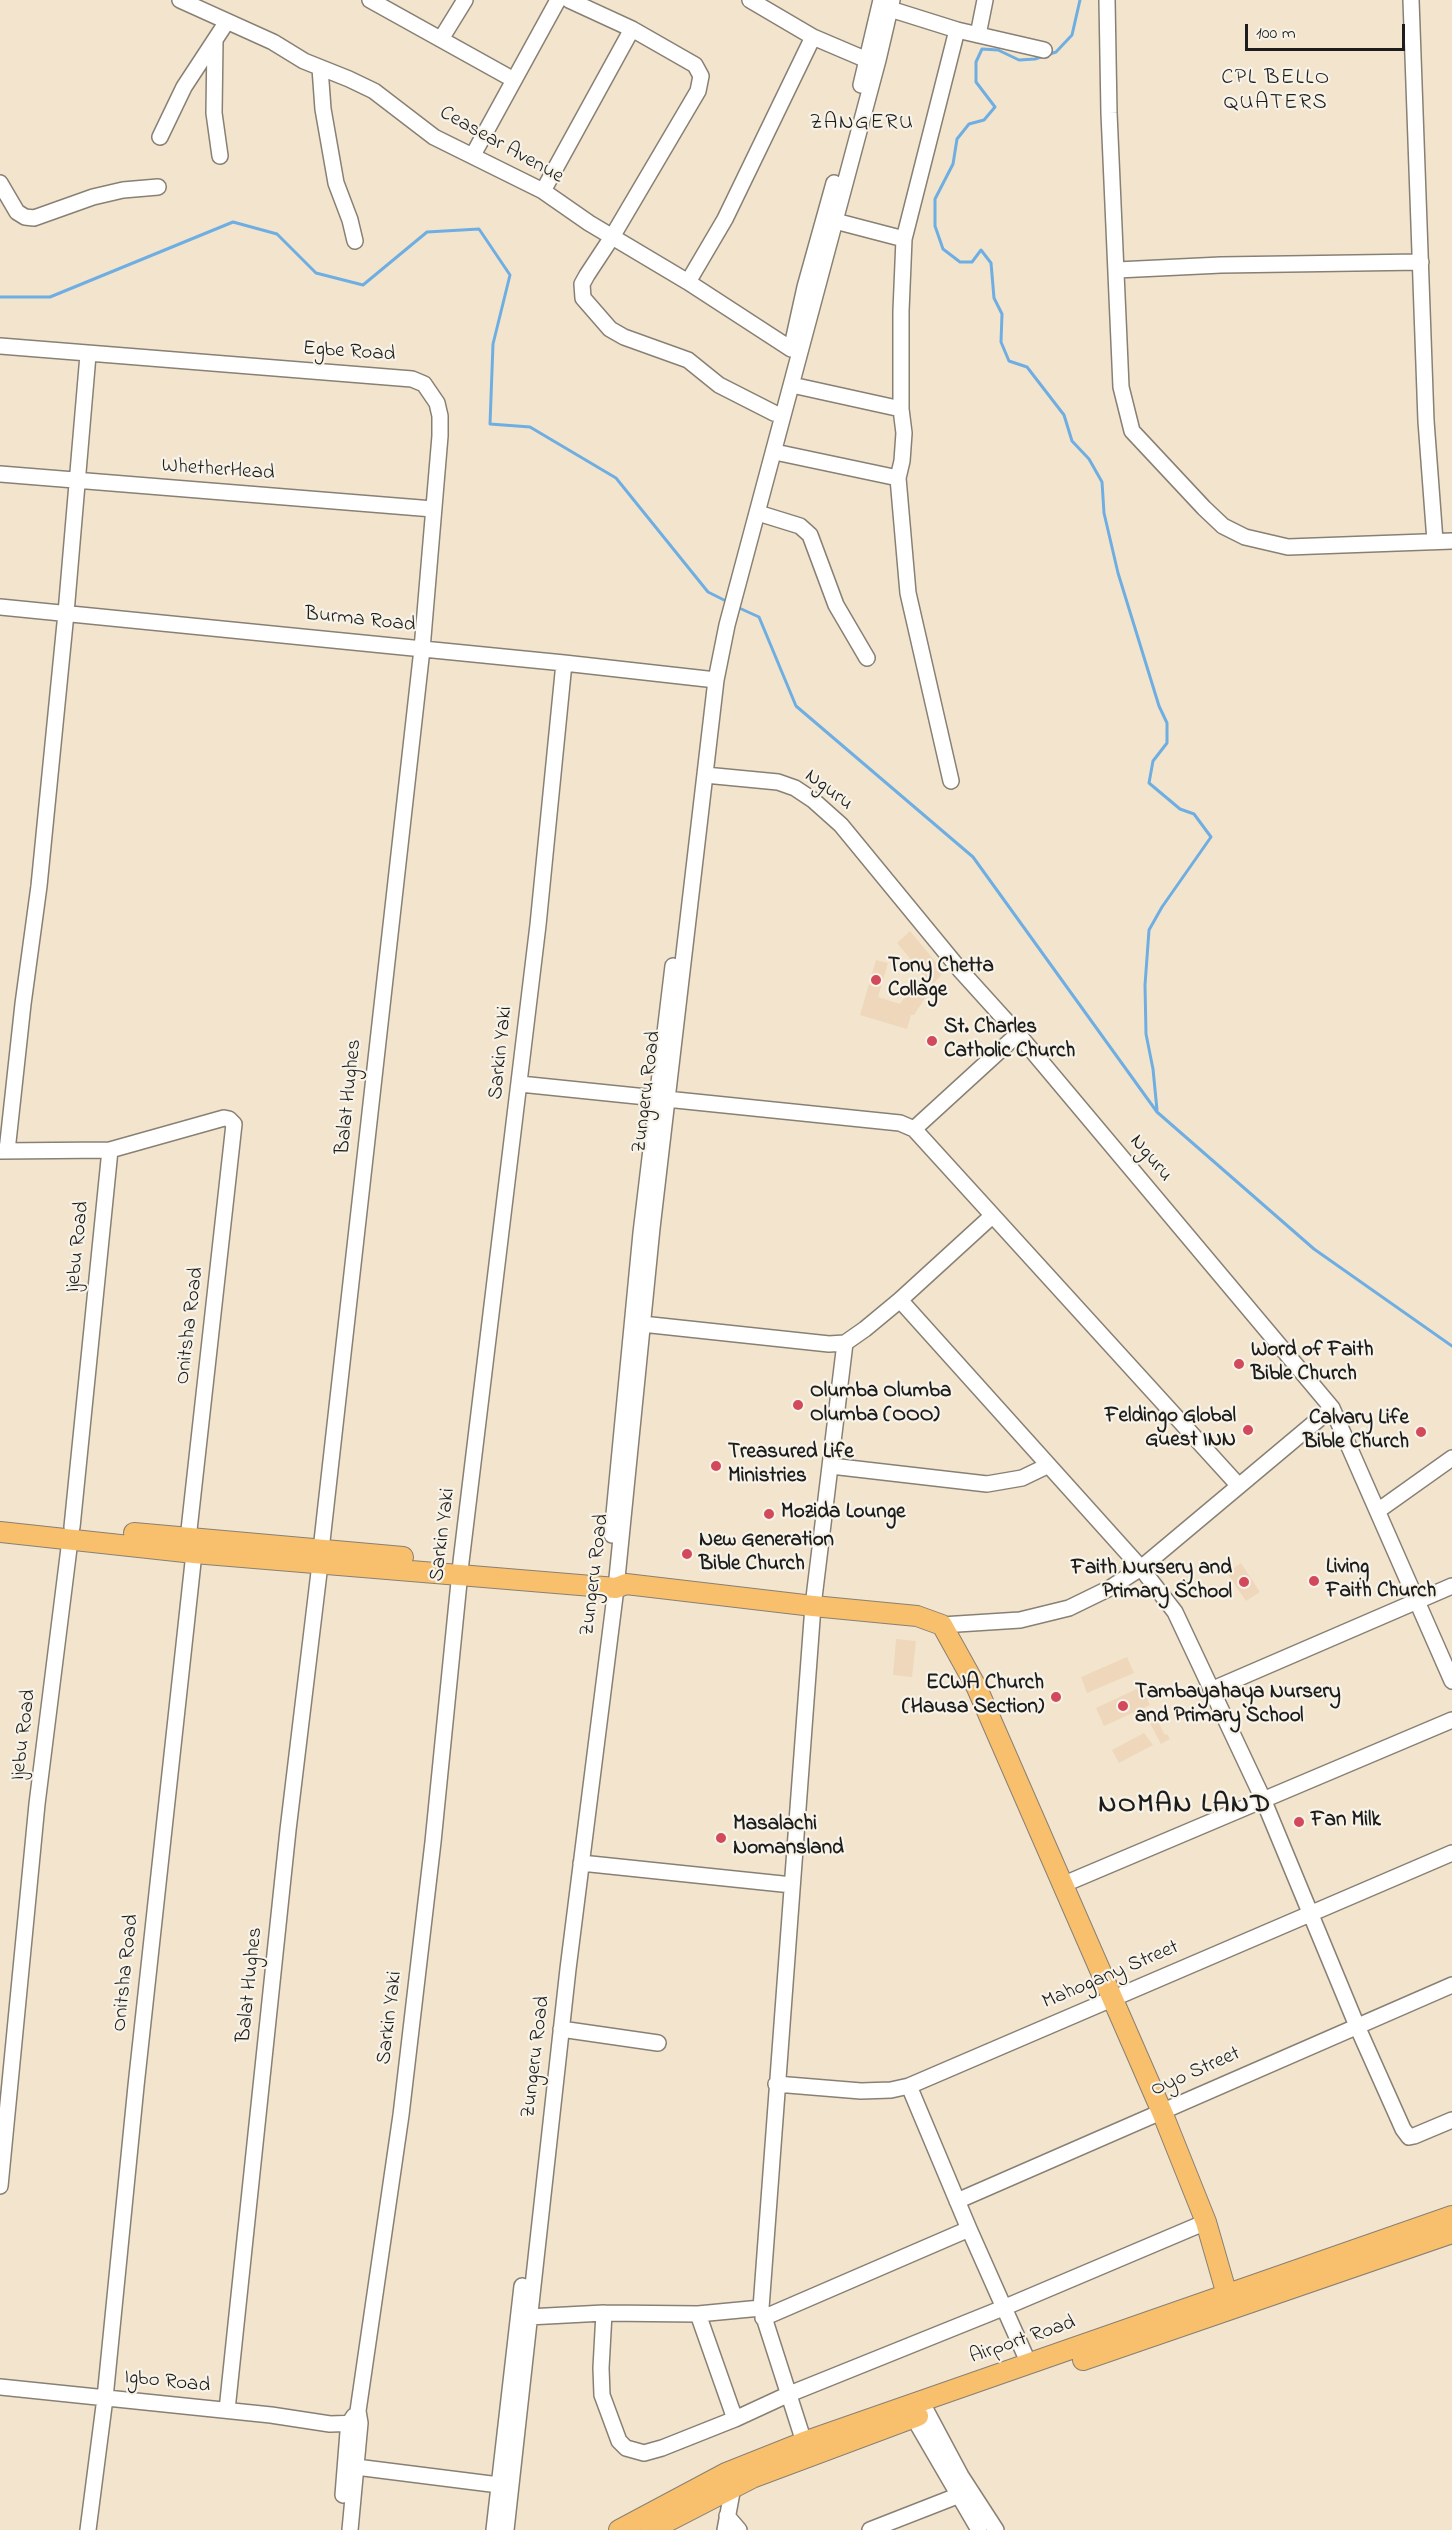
<!DOCTYPE html>
<style>
body{margin:0}
#map{position:relative;width:1452px;height:2530px;overflow:hidden;background:#f3e5cd;font-family:"Indie Flower",sans-serif}
canvas{display:block}
.scale{position:absolute;left:1245px;top:24px;width:160px;height:27px;box-sizing:border-box;border:3px solid #1c1c1c;border-top:0;padding-left:8px;font-size:18px;line-height:21px;white-space:nowrap;color:#1c1c1c;-webkit-text-stroke:4px #f7f3e8;paint-order:stroke}
</style>
<div id="map">
<canvas width="1452" height="2530"></canvas>
<div class="scale">100 m</div>
</div>
<script>
const ctx = document.querySelector('canvas').getContext('2d');
ctx.lineJoin = 'round';
function fill(path, color) { ctx.fillStyle = color; ctx.fill(path, 'evenodd'); }
const poly = rows => new Path2D(rows.map(r => 'M' + r).join(''));
function stroke(path, color, width, dash) { ctx.strokeStyle = color; ctx.lineWidth = width; ctx.lineCap = dash ? 'butt' : 'round'; ctx.setLineDash(dash || []); ctx.stroke(path); }
function label(font, color, halo, rows, align = 'center') {
  ctx.font = font + ' "Indie Flower",sans-serif'; ctx.lineWidth = 4.5; ctx.setLineDash([]); ctx.textBaseline = 'middle'; ctx.strokeStyle = halo; ctx.fillStyle = color; for (const [text, x, y, turn = 0] of rows) {
    ctx.save(); ctx.translate(x, y); ctx.rotate((+turn || 0) * Math.PI / 180); ctx.textAlign = isNaN(turn) ? turn : align; if (halo) ctx.strokeText(text, 0, 0); ctx.fillText(text, 0, 0); ctx.restore();
  }
}
fill(poly([
 [910,931,944,972,932,985,897,943],
 [876,960,888,963,878,997,900,1004,912,986,927,995,914,1015,911,1015,907,1029,860,1015],
 [1241,1563,1260,1592,1246,1601,1227,1573],
 [896,1639,916,1641,912,1677,893,1675],
 [1127,1657,1134,1673,1087,1693,1081,1677],
 [1141,1687,1150,1705,1104,1726,1096,1708],
 [1153,1712,1165,1735,1167,1734,1170,1739,1161,1744,1146,1716],
 [1144,1733,1153,1745,1119,1763,1112,1750]
]), '#eed7bb');
stroke(poly([
 [1080,0,1072,35,1056,52,1035,59,1019,60,998,50,982,49,976,62,976,82,995,107,984,120,969,124,957,139,953,164,935,199,935,226,943,249,960,262,972,262,981,250,991,263,994,298,1002,314,1001,342,1009,361,1027,367,1064,415,1072,441,1089,459,1102,482,1104,513,1118,573,1159,706,1167,723,1167,743,1153,761,1149,783,1180,809,1194,814,1211,837,1162,907,1149,930,1145,985,1146,1034,1153,1069,1157,1110],
 [0,297,50,297,233,222,277,234,316,273,363,285,427,232,479,229,510,275,493,344,490,424,530,427,616,478,708,592,728,602],
 [737,607,759,617,796,706,973,857,1157,1112,1314,1249,1452,1346]
]), '#6faee2', 3);
const minor = poly([
 [180,0,273,42,304,61,349,79,374,91,434,137,543,191,589,223,688,282,791,349],
 [370,0,514,80],
 [569,0,632,29,695,65,701,76,698,91,612,237,587,275,582,284,583,298,610,329,624,337,688,360,719,385,774,413],
 [750,0,813,37,867,60],
 [1107,0,1109,113,1121,387,1132,431,1204,508,1223,526,1245,537,1288,547,1452,541],
 [1411,0,1426,421,1435,541],
 [890,9,957,30,1044,50],
 [978,35,985,0],
 [441,39,465,0],
 [215,41,214,113,220,156],
 [320,68,323,109,336,183,350,220,355,241],
 [861,85,881,0],
 [160,137,184,87,226,23],
 [473,155,558,0],
 [0,183,17,212,25,217,34,218,93,197,123,190,158,187],
 [543,191,632,29],
 [835,221,904,239],
 [1117,270,1221,265,1421,262],
 [688,282,725,219,813,37],
 [0,346,412,379,424,384,437,403,440,416,440,436,422,649,321,1550],
 [792,346,805,287,834,183],
 [792,385,901,409],
 [775,452,898,478],
 [0,474,433,509],
 [758,513,800,526,810,535,836,605,867,658],
 [0,607,564,663,716,680],
 [705,775,778,782,795,788,813,800,841,825,961,971,1018,1034,1332,1408,1452,1681],
 [951,781,908,593,898,478,902,461,904,433,901,409,901,311,904,239,957,30],
 [520,1084,900,1123,914,1129,1239,1486],
 [914,1129,1018,1034],
 [0,1151,110,1150,224,1118,229,1119,234,1124,188,1539],
 [7,1151,23,1004,39,886,66,613,88,355],
 [900,1300,1141,1568,1175,1612,1263,1799,1357,2026,1403,2129,1409,2137,1414,2136,1452,2120],
 [642,1324,829,1344,845,1343,865,1329,900,1300,992,1216],
 [831,1466,987,1484,1022,1478,1047,1466],
 [1379,1510,1452,1458],
 [72,1527,110,1150],
 [612,1535,641,1233,673,966],
 [942,1625,1020,1620,1069,1608,1110,1588,1141,1568,1332,1408],
 [1211,1690,1452,1586],
 [581,1863,792,1885],
 [1062,1885,1452,1720],
 [561,2029,658,2043],
 [776,2084,861,2091,891,2090,909,2086,1452,1853],
 [909,2086,969,2229,1029,2364],
 [0,2186,37,1804,70,1540],
 [957,2201,1452,1985],
 [604,2313,601,2368,602,2395,619,2441,626,2448,644,2453,662,2448,735,2419,787,2395,1003,2308,1206,2222],
 [698,2314,735,2419],
 [528,2317,604,2313,698,2314,761,2308],
 [763,2318,969,2229],
 [0,2387,271,2415,330,2424,360,2423],
 [921,2401,961,2476,996,2530],
 [908,2408,979,2530],
 [227,2410,288,1830,320,1564],
 [804,2442,761,2308,813,1606,845,1343],
 [356,2467,499,2485],
 [343,2495,348,2432,350,2422,354,2416],
 [727,2516,739,2530],
 [88,2530,105,2398,136,2086,194,1553],
 [350,2530,360,2423,358,2411,401,2115,433,1842,461,1562,538,925,564,663],
 [494,2530,522,2286],
 [506,2530,568,1969,616,1588,652,1228,716,680,727,625,878,60,892,0],
 [725,2530,733,2487],
 [870,2530,957,2496]
]);
const major = poly([
 [0,1532,194,1553,616,1588,626,1584,813,1606,917,1616,942,1625,977,1688,1162,2112,1206,2222,1227,2295],
 [134,1533,403,1557],
 [1083,2360,1452,2233],
 [619,2530,726,2473,804,2442,1452,2216],
 [651,2530,752,2478,918,2416]
]);
stroke(minor, '#888074', 18);
stroke(major, '#888074', 22);
stroke(minor, '#fff', 15);
stroke(major, '#f8bf6c', 20);
for (const [x, y, r, color] of [
 [876,980,6,"#d1495b"],
 [932,1041,6,"#d1495b"],
 [1239,1364,6,"#d1495b"],
 [798,1405,6,"#d1495b"],
 [1248,1430,6,"#d1495b"],
 [1421,1432,6,"#d1495b"],
 [716,1466,6,"#d1495b"],
 [769,1514,6,"#d1495b"],
 [687,1554,6,"#d1495b"],
 [1314,1581,6,"#d1495b"],
 [1244,1582,6,"#d1495b"],
 [1056,1697,6,"#d1495b"],
 [1123,1706,6,"#d1495b"],
 [1299,1822,6,"#d1495b"],
 [721,1838,6,"#d1495b"]
]) { const dot = new Path2D(); dot.arc(x, y, r, 0, 2 * Math.PI); ctx.fillStyle = color; ctx.fill(dot); stroke(dot, '#f7f3e8', 2); }
label('21px', '#1c1c1c', '#f7f3e8', [
 ["Ceasear Avenue",501,146,29],
 ["Egbe Road",349,353,4],
 ["WhetherHead",218,471,4],
 ["Burma Road",360,621,6],
 ["Nguru",828,791,37],
 ["Sarkin Yaki",502,1053,-84],
 ["Zungeru Road",648,1092,-83],
 ["Balat Hughes",350,1097,-84],
 ["Nguru",1150,1159,50],
 ["Ijebu Road",79,1247,-84],
 ["Onitsha Road",191,1326,-83],
 ["Sarkin Yaki",444,1535,-83],
 ["Zungeru Road",596,1575,-83],
 ["Ijebu Road",25,1735,-83],
 ["Onitsha Road",127,1973,-84],
 ["Mahogany Street",1111,1976,-23],
 ["Balat Hughes",251,1985,-84],
 ["Sarkin Yaki",391,2018,-83],
 ["Zungeru Road",537,2057,-83],
 ["Oyo Street",1196,2073,-24],
 ["Airport Road",1023,2341,-19],
 ["Igbo Road",167,2383,6]
]);
label('bold 21px', '#1c1c1c', '#f7f3e8', [
 ["Tony Chetta",888,968],
 ["Collage",888,992],
 ["St. Charles",944,1029],
 ["Catholic Church",944,1053],
 ["Word of Faith",1251,1352],
 ["Bible Church",1251,1376],
 ["Olumba Olumba",810,1393],
 ["Olumba (OOO)",810,1417],
 ["Feldingo Global",1236,1418,"right"],
 ["Guest INN",1236,1442,"right"],
 ["Calvary Life",1409,1420,"right"],
 ["Bible Church",1409,1444,"right"],
 ["Treasured Life",728,1454],
 ["Ministries",728,1478],
 ["Mozida Lounge",781,1514],
 ["New Generation",699,1542],
 ["Bible Church",699,1566],
 ["Living",1326,1569],
 ["Faith Church",1326,1593],
 ["Faith Nursery and",1232,1570,"right"],
 ["Primary School",1232,1594,"right"],
 ["ECWA Church",1044,1685,"right"],
 ["(Hausa Section)",1044,1709,"right"],
 ["Tambayahaya Nursery",1135,1694],
 ["and Primary School",1135,1718],
 ["Fan Milk",1311,1822],
 ["Masalachi",733,1826],
 ["Nomansland",733,1850]
], 'left');
ctx.letterSpacing = '1.5px';
label('22px', '#1c1c1c', '#f7f3e8', [
 ["CPL BELLO",1276,79],
 ["QUATERS",1276,104],
 ["ZANGERU",862,124]
]);
ctx.letterSpacing = '0px';
ctx.letterSpacing = '1.5px';
label('bold 27px', '#1c1c1c', '#f7f3e8', [
 ["NOMAN LAND",1185,1807]
]);
ctx.letterSpacing = '0px';
</script>
